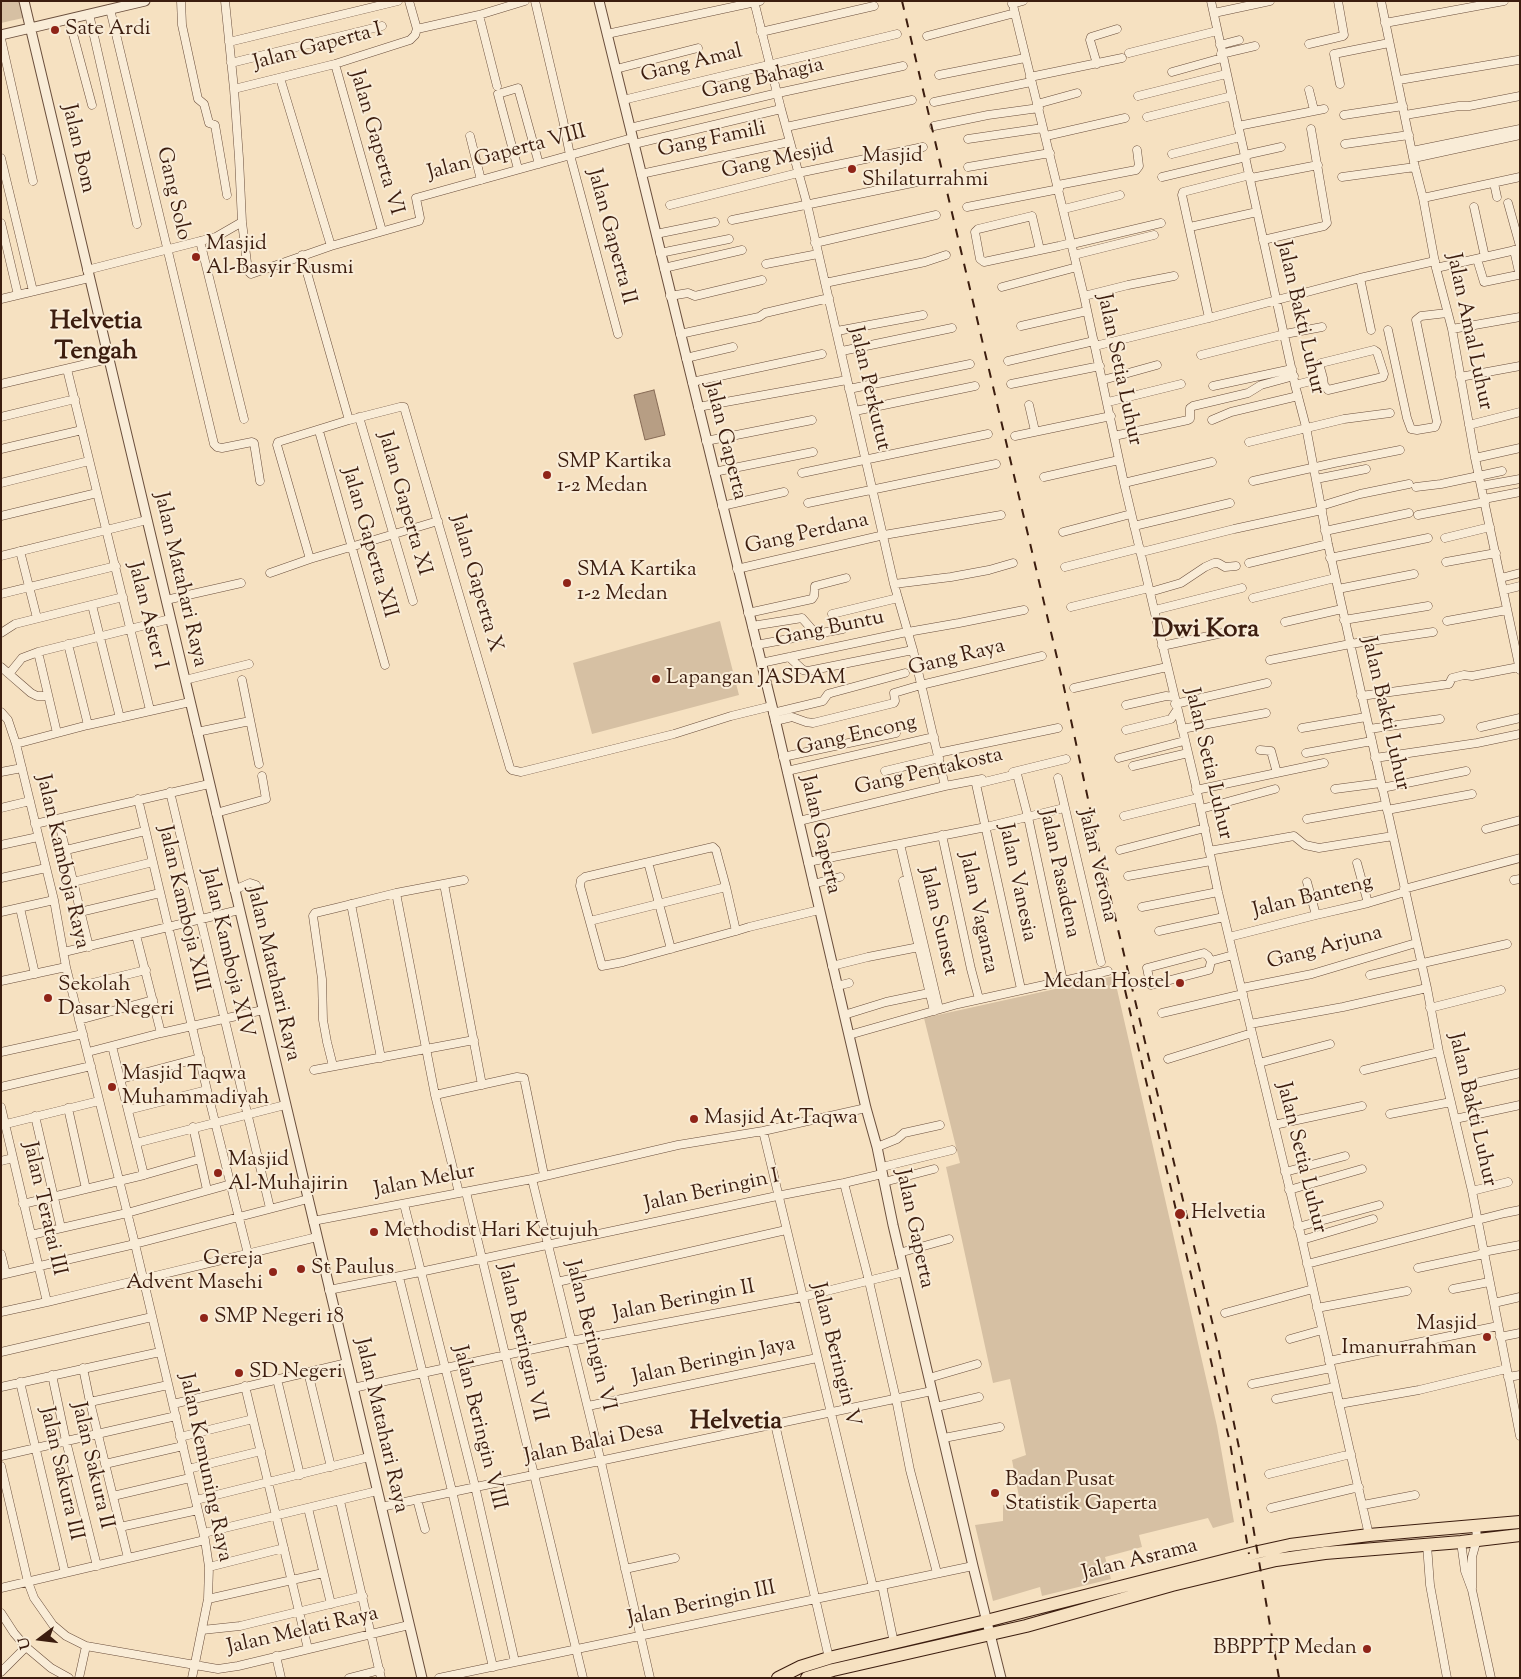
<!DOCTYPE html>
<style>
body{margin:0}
#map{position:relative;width:1521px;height:1679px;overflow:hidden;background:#f6e1c1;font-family:"Sorts Mill Goudy",serif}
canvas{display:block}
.frame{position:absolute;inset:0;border:2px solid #3c1d0f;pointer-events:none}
.north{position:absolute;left:15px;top:1614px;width:50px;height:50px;-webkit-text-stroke:4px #f9ecd7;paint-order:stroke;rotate:255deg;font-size:14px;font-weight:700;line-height:20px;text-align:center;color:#3c1d0f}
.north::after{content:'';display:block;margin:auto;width:18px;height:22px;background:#3c1d0f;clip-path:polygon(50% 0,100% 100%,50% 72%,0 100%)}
</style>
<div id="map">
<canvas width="1521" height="1679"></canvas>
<div class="frame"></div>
<div class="north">U</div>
</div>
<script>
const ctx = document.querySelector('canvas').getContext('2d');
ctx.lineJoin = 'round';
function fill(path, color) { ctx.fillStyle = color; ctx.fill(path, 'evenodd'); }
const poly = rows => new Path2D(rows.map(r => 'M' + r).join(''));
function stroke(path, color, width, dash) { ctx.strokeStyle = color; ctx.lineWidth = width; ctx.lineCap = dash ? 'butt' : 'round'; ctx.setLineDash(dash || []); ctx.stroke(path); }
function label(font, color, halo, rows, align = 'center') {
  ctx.font = font + ' "Sorts Mill Goudy",serif'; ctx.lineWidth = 4; ctx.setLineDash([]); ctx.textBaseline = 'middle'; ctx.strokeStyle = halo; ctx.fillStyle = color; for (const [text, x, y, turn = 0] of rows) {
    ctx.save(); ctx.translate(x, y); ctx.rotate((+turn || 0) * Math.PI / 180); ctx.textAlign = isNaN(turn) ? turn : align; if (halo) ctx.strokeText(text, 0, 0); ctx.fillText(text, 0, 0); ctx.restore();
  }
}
fill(poly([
 [1,1,19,1,23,18,1,23],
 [720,621,739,695,592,734,573,663],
 [1114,976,1217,1426,1234,1522,1213,1528,1208,1518,1139,1535,1142,1547,1105,1557,1111,1579,1042,1596,1040,1587,993,1601,975,1525,1003,1521,1003,1505,1020,1502,1012,1460,1026,1455,1010,1379,993,1383,946,1167,960,1163,924,1018]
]), '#d6c0a3');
const water = poly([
 [654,390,665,435,645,440,634,395,654,390]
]);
fill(water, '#b79e84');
stroke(water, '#866a55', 1);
const minor = poly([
 [181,1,182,25,198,99,204,104,209,123,215,125,227,195],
 [225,1,234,89,239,158,242,222,248,271,251,274,331,246,419,221,420,218,416,198,632,138],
 [535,1,563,120,570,155,618,334],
 [754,1,781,109,807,204,894,584,913,650,945,786],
 [1012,1,1084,296,1124,483,1195,782,1218,892,1302,1240,1369,1535],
 [1211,1,1295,385,1306,427,1328,544,1427,988,1439,1052,1472,1191,1520,1436],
 [1381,1,1415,167,1423,198,1436,268,1452,329,1475,458,1520,670],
 [1012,4,1023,1],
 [110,9,214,444,217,447,222,448,252,442,254,443,260,481],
 [1214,13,1270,1],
 [89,14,137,224],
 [479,15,497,86],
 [69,19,92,105],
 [1385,23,1504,1],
 [417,29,479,15,525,1],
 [761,32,874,6],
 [607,34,760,1],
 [927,36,1015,13],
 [1,39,33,181],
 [229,42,398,1],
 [1309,44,1343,36,1344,35,1338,1],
 [1220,45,1239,40],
 [1129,53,1217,31],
 [1221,54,1255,46],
 [231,63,382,26],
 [335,64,382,231],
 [1097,64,1090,40,1091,37,1117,29],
 [616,69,698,48],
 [1172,72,1222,58],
 [939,75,1025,58],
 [1030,77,1122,58],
 [280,78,331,246],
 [1399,80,1518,60],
 [1340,84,1334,54,1389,43],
 [234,89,335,64,410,40,415,35,417,29,409,1],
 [1309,90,1314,110],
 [1138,96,1226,74],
 [623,100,897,34],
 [934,102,1031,82],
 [1037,104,1077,93],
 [1344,115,1403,106],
 [1405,115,1459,106,1469,106,1520,96],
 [1147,117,1232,96],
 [934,126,988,115,1039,108],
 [1238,126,1324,109],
 [786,127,912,100],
 [630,128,778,93,903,66],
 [470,136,481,180],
 [1046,136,1125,118],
 [968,139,1043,128],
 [634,144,781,109],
 [1345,144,1409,135],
 [1412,151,1520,129],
 [1172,154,1240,137],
 [1245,155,1281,147],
 [1,158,33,291],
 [1414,158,1520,135],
 [968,167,1050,153],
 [518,169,498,94,518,88,539,164],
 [641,174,789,142],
 [1162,177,1246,157],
 [1342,177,1415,167],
 [1251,178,1318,165],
 [1494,183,1497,197],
 [1058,185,1136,170,1139,166,1137,150],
 [1423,198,1520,177],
 [1508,203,1520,246],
 [670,205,798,173,923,147],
 [967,207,1059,189],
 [1474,207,1485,257],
 [1064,209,1120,195],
 [732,220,927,180],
 [1,223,18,295],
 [1190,227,1257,212],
 [656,234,715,222],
 [1263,240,1324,226,1327,223,1311,129],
 [200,241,244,419],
 [815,243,936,215],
 [1072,244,1161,223],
 [1040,250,1032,216,978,229,975,232,980,259,984,262,1059,246,1071,243],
 [660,253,729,239],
 [302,255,349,420],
 [1074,255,1154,235],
 [1477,259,1484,282,1518,275,1519,272,1514,250],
 [766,264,818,254],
 [664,268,742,250],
 [1436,268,1520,249],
 [87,270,216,237,242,222],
 [1360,278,1371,330],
 [825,283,925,262,946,255],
 [1002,287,1077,267],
 [670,296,688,293,695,296,762,280],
 [1084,296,1128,285,1174,276],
 [1,299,89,278],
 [1209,318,1182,195,1183,192,1250,175],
 [1021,326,1087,311],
 [1452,329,1520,317],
 [1388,330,1407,418,1411,429,1417,430,1435,427,1437,422,1416,320,1421,316,1447,313],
 [837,331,923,315],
 [680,334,759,317,765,313,829,298],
 [1095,346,1209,318,1360,278,1435,261],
 [1374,350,1377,352,1384,374,1383,377,1328,390,1324,385,1323,378,1320,367,1321,363,1374,350],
 [842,351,952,328],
 [1201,355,1285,334,1322,327],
 [686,358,733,347],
 [1008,361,1094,341],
 [67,369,150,710],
 [1460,377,1520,366],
 [1103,380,1157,365],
 [692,382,822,354],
 [1,384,108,359],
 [1011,384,1100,366],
 [1295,385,1323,378],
 [1213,386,1292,369],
 [849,389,970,364],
 [1108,402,1181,384],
 [1029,405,1035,431],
 [698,407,847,380],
 [855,411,975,386],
 [1,417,75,399],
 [359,417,413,601],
 [1212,420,1231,412,1298,396],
 [1469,425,1520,412],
 [319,431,385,665],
 [1015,436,1111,416],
 [1114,436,1188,420,1190,419,1190,408,1193,406,1248,393,1261,385,1294,376],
 [706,441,812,420],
 [1249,442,1344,419,1390,413],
 [1,449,82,430],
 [1475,458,1520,448],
 [714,472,813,452],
 [802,473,988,434],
 [1044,477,1119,460],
 [1316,479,1366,469],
 [1253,481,1334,463,1400,450],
 [1,483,89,461],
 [1124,483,1212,462],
 [1481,486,1520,479],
 [1416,487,1441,484,1502,471],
 [1484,499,1520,492],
 [808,503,996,464],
 [722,506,784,492],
 [1321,506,1360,494,1409,484],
 [1418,515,1485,502],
 [1,516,97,493],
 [1134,526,1230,503],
 [1325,531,1409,513],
 [1063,532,1131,514],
 [1445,538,1490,527],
 [20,551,37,618],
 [1142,552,1234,529,1322,510],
 [1,556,147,520],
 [1330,558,1428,538],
 [310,559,277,445,278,442,349,420,400,407,404,407,510,768,512,770,521,772,674,734,731,716,772,706],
 [1446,562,1496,553],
 [1249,563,1328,544],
 [1065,567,1140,548],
 [737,569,884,535,1001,515],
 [270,573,310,559,438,521],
 [1501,578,1520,573],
 [894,584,951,577,989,570,1013,563],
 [1338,589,1414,574],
 [1504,590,1520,586],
 [1150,592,1181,583,1205,567,1214,563,1218,563,1225,567,1236,566],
 [1,594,116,566],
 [1253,598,1335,578],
 [166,600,241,583],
 [92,605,120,718],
 [1071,607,1149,588],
 [1155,610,1242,588],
 [748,613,812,599,814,596,815,586,846,578],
 [832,614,898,598],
 [1344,620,1428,606],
 [1447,621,1507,610],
 [1285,622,1342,609],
 [752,626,802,618,816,634],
 [1,633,15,624,123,597],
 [68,644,88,725],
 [756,645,843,629],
 [1162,646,1246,628],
 [38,652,57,733],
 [789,657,803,670,808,671,913,650],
 [1270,660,1350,644,1433,632],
 [761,663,902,633,959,623,1024,610],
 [1,667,31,693,37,696,48,696],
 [9,674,22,658,38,652,170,619],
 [185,680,249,664],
 [242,680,259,764],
 [1074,688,1167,667],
 [1361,696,1449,684,1452,678,1464,675,1472,676,1519,667],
 [1175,704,1267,683],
 [1126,705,1166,696,1174,697],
 [1,712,8,720,16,744,54,900,66,967,135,1244,205,1540,209,1567,208,1599,192,1678],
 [773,713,823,701,828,694,831,693,905,673],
 [775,721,792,717,806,722,813,723,894,703,895,701,894,693,921,685,1042,656],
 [1481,727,1520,718],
 [1302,728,1366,717],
 [1182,729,1266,713],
 [1369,729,1440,719],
 [1126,730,1171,719,1177,710],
 [197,732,250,721],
 [16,744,88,725,190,702],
 [1260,750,1271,751,1277,773],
 [938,753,1058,728],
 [1306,753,1372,741],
 [783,757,896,733],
 [1119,758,1184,741],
 [1375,758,1477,743,1520,734],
 [1133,766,1188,753],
 [787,771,934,737],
 [885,771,939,758],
 [1,772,22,768],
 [1013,772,1066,759],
 [1058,778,1101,962],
 [1382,788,1466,771],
 [1335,789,1381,783],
 [1196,790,1324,763],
 [170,792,270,1208],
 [138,799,207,1090,248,1254],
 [1,808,30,801],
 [1201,809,1275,789],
 [1387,810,1472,794],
 [216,813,266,799,262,776],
 [1124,816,1198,798],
 [58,819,89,947],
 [1307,819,1386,805],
 [799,821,945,786,982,779],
 [35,824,209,784],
 [1486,829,1520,820],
 [942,835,971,969,979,999],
 [900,844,939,1009],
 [1,845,38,837],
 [66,850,145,831],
 [1120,850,1205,828],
 [1209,851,1294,836,1305,845,1319,848,1393,836],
 [648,862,671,949],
 [808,862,986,827,1064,808],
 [1357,863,1368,903],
 [1128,876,1211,861],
 [1,878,46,868],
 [1514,880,1520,879],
 [903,881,934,1011],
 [73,882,153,862],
 [1307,882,1316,915],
 [444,884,482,1085],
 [813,884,840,877],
 [1404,889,1520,858],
 [234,890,250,883,256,885],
 [396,893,435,1095,459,1193],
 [351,904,381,1058],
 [1142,907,1218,892],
 [20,908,35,974],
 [1,912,54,900],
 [80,912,160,893],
 [590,921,726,887],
 [736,931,726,887,716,850,713,847,585,877,581,880,580,886,602,966,623,962,736,931,749,927,819,910],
 [1159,931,1224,917],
 [136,935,161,1033],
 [1229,937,1316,915,1368,903,1405,892],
 [64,952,239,910],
 [1211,961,1208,956,1204,953,1147,968,1150,983,1151,985,1209,970,1211,961,1233,955],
 [832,966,868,957,919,947],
 [1370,975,1507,944],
 [1,981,66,967],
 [837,986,849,983],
 [72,988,146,970],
 [1242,988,1312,974,1416,943],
 [1021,989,976,784,1017,774,1028,817,1063,981],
 [1430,1008,1501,990],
 [1162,1013,1243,994],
 [844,1015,886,1002,929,993],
 [79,1020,153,1000],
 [1250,1024,1343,1007,1427,988],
 [849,1035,958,1004,1108,971],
 [112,1046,144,1175],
 [1,1052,83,1034],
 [88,1052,161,1033,263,1010],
 [1168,1059,1252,1033],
 [1259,1063,1330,1044],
 [333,1066,327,1042,323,1020,322,979,313,916,315,913,336,908,396,893,464,880],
 [314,1070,474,1040],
 [1364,1070,1439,1052],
 [121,1079,200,1058],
 [1476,1083,1520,1073],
 [1,1087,91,1066],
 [435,1095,517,1077,524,1078,544,1175],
 [1,1107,47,1302],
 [68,1108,86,1189],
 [128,1110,207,1090],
 [1390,1114,1451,1102],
 [35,1116,61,1228],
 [1455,1119,1520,1105],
 [2,1125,99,1101],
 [1274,1125,1362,1106],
 [193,1127,207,1190],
 [763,1131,873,1587],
 [136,1143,285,1105],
 [877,1147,897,1139,904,1133,940,1125],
 [1,1161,13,1158],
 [882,1167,952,1150],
 [1285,1172,1345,1156],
 [532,1179,601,1462,650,1678],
 [884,1182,934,1169],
 [844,1183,868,1277,896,1399,910,1470,937,1573],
 [1289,1190,1362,1169],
 [1472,1191,1508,1182],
 [466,1192,583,1678],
 [23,1204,144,1175,200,1159],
 [404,1204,475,1486,515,1662],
 [313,1221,532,1179,678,1145,763,1131,866,1108],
 [1298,1227,1379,1205],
 [31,1235,127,1213,231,1184],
 [1302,1240,1373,1219],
 [1483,1252,1520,1245],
 [899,1253,949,1239],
 [1,1254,6,1274],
 [1307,1264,1505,1213,1520,1210],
 [1418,1268,1484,1254],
 [1,1275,135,1244,308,1199],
 [399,1277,452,1491,493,1667],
 [557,1282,786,1230],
 [1453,1289,1489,1282],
 [329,1290,420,1272,777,1196,844,1183,882,1174],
 [1494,1303,1520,1297],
 [1317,1308,1407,1291],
 [1,1312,47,1302,317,1237],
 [1225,1313,1313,1289],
 [1500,1337,1520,1333],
 [1290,1339,1322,1330],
 [1,1352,152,1317],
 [1329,1361,1498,1326],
 [83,1368,90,1402,128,1558],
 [308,1372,331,1467],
 [52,1375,66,1441,97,1566],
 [1508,1377,1520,1375],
 [929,1378,977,1364],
 [277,1379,300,1475],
 [20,1382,65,1573],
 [1252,1384,1331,1368],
 [245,1386,308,1649],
 [1,1387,160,1352],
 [353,1388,571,1341,802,1297,904,1272],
 [1276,1399,1335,1387],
 [90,1402,168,1385],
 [173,1404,347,1363],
 [1339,1404,1419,1390,1506,1369],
 [588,1406,817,1358],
 [936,1407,979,1397],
 [775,1424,829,1658],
 [180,1437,253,1419],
 [944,1438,1000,1427],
 [1,1456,176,1416],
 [105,1464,183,1446],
 [1,1466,28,1582,34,1598,53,1625,66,1636,86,1646,218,1669,238,1666,409,1625],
 [188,1469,261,1451],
 [1269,1474,1351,1454],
 [113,1496,190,1478],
 [417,1499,425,1529],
 [196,1500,369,1457],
 [340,1501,381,1678],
 [1363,1505,1415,1495],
 [381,1507,932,1391],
 [308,1508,331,1604],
 [1271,1508,1359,1487],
 [120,1527,198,1510],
 [204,1533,377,1491],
 [1461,1542,1465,1571,1472,1590,1491,1678],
 [1427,1545,1430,1585,1447,1678],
 [209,1567,284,1548],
 [625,1569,675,1558],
 [882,1585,894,1643],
 [1,1588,205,1540],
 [1472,1588,1472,1557,1477,1539,1476,1526],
 [208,1599,323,1573],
 [1,1613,14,1633,26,1647,51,1668,69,1678],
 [202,1630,240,1626,363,1596],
 [276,1656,281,1678],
 [1,1672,26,1647],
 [79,1678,86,1646],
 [349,1678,380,1670],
 [439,1678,973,1566]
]);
const tertiary = poly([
 [24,1,422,1678],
 [599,1,772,706,866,1108,877,1147,893,1225,973,1566,1001,1678],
 [1,35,145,1]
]);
const trunk = poly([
 [778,1678,800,1667,829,1658,986,1621,1258,1552,1290,1545,1369,1535,1520,1522],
 [807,1678,833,1670,1026,1626,1172,1585,1276,1560,1325,1553,1461,1542,1520,1535]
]);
stroke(minor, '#6a4e3c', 9);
stroke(tertiary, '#6a4e3c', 11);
stroke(trunk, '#3c1d0f', 14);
stroke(minor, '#f9ecd7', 8);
stroke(tertiary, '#f9ecd7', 9);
stroke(trunk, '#f6e1c1', 12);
stroke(poly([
 [902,1,1063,683,1099,850,1217,1342,1242,1462,1279,1678],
 [1125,990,1230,1443,1249,1554]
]), '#3c1d0f', 2, [9, 9]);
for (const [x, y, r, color] of [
 [55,30,5,"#8f2418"],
 [852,169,5,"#8f2418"],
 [196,257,5,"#8f2418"],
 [547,475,5,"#8f2418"],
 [567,583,5,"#8f2418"],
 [656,679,5,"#8f2418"],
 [1180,983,5,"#8f2418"],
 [48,998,5,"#8f2418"],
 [112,1087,5,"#8f2418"],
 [694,1119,5,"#8f2418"],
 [218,1173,5,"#8f2418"],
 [1180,1214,6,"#8f2418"],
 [374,1232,5,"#8f2418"],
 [301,1269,5,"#8f2418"],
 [273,1272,5,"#8f2418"],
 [204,1318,5,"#8f2418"],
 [1487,1337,5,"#8f2418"],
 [239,1373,5,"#8f2418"],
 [995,1493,5,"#8f2418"],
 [1367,1649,5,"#8f2418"]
]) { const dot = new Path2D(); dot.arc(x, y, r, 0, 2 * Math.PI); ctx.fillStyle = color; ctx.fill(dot); stroke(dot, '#f9ecd7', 2); }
label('21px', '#3c1d0f', '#f9ecd7', [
 ["Sate Ardi",65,30],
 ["Masjid",862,157],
 ["Shilaturrahmi",862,181],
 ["Masjid",206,245],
 ["Al-Basyir Rusmi",206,269],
 ["SMP Kartika",557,463],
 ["1-2 Medan",557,487],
 ["SMA Kartika",577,571],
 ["1-2 Medan",577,595],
 ["Lapangan JASDAM",666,679],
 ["Medan Hostel",1170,983,"right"],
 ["Sekolah",58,986],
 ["Dasar Negeri",58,1010],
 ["Masjid Taqwa",122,1075],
 ["Muhammadiyah",122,1099],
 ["Masjid At-Taqwa",704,1119],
 ["Masjid",228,1161],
 ["Al-Muhajirin",228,1185],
 ["Helvetia",1191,1214],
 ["Methodist Hari Ketujuh",384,1232],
 ["Gereja",263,1260,"right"],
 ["Advent Masehi",263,1284,"right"],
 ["St Paulus",311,1269],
 ["SMP Negeri 18",214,1318],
 ["Masjid",1477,1325,"right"],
 ["Imanurrahman",1477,1349,"right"],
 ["SD Negeri",249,1373],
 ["Badan Pusat",1005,1481],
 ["Statistik Gaperta",1005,1505],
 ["BBPPTP Medan",1357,1649,"right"]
], 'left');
label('21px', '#3c1d0f', '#f9ecd7', [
 ["Jalan Gaperta I",318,48,-15],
 ["Gang Amal",692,65,-14],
 ["Gang Bahagia",763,80,-13],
 ["Gang Famili",712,141,-12],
 ["Jalan Gaperta VI",375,143,74],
 ["Jalan Bom",77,149,77],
 ["Jalan Gaperta VIII",507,154,-15],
 ["Gang Mesjid",778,161,-13],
 ["Gang Solo",172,194,77],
 ["Jalan Gaperta II",610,237,75],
 ["Jalan Bakti Luhur",1299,318,77],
 ["Jalan Amal Luhur",1468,332,78],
 ["Jalan Setia Luhur",1118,370,78],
 ["Jalan Perkutut",868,389,77],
 ["Jalan Gaperta",724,441,76],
 ["Jalan Gaperta XI",403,504,74],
 ["Gang Perdana",807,535,-13],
 ["Jalan Gaperta XII",368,543,74],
 ["Jalan Matahari Raya",179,580,77],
 ["Jalan Gaperta X",475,584,74],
 ["Jalan Aster I",146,616,76],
 ["Gang Buntu",830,630,-12],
 ["Gang Raya",957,659,-14],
 ["Jalan Bakti Luhur",1384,714,77],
 ["Gang Encong",857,737,-13],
 ["Jalan Setia Luhur",1207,764,77],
 ["Gang Pentakosta",929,773,-13],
 ["Jalan Gaperta",819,835,77],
 ["Jalan Kamboja Raya",61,862,77],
 ["Jalan Verona",1096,866,77],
 ["Jalan Pasadena",1058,874,78],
 ["Jalan Vanesia",1016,883,78],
 ["Jalan Banteng",1313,898,-14],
 ["Jalan Kamboja XIII",182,909,77],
 ["Jalan Vaganza",977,913,78],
 ["Jalan Sunset",937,922,77],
 ["Gang Arjuna",1325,949,-15],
 ["Jalan Kamboja XIV",226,953,77],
 ["Jalan Matahari Raya",272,974,77],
 ["Jalan Bakti Luhur",1471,1110,77],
 ["Jalan Setia Luhur",1300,1158,76],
 ["Jalan Melur",425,1182,-11],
 ["Jalan Beringin I",712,1192,-12],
 ["Jalan Teratai III",43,1209,77],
 ["Jalan Gaperta",913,1229,78],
 ["Jalan Beringin II",684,1302,-11],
 ["Jalan Beringin VI",589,1336,76],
 ["Jalan Beringin VII",521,1343,77],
 ["Jalan Beringin V",834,1355,76],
 ["Jalan Beringin Jaya",714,1362,-12],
 ["Jalan Matahari Raya",380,1426,77],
 ["Jalan Beringin VIII",478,1428,76],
 ["Jalan Balai Desa",594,1444,-12],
 ["Jalan Sakura II",91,1466,77],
 ["Jalan Kemuning Raya",204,1468,78],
 ["Jalan Sakura III",60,1474,77],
 ["Jalan Asrama",1140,1561,-14],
 ["Jalan Beringin III",702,1605,-12],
 ["Jalan Melati Raya",303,1632,-13]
]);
label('bold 26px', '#3c1d0f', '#f9ecd7', [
 ["Helvetia",96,324],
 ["Tengah",96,354],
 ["Dwi Kora",1206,632],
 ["Helvetia",736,1424]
]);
</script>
